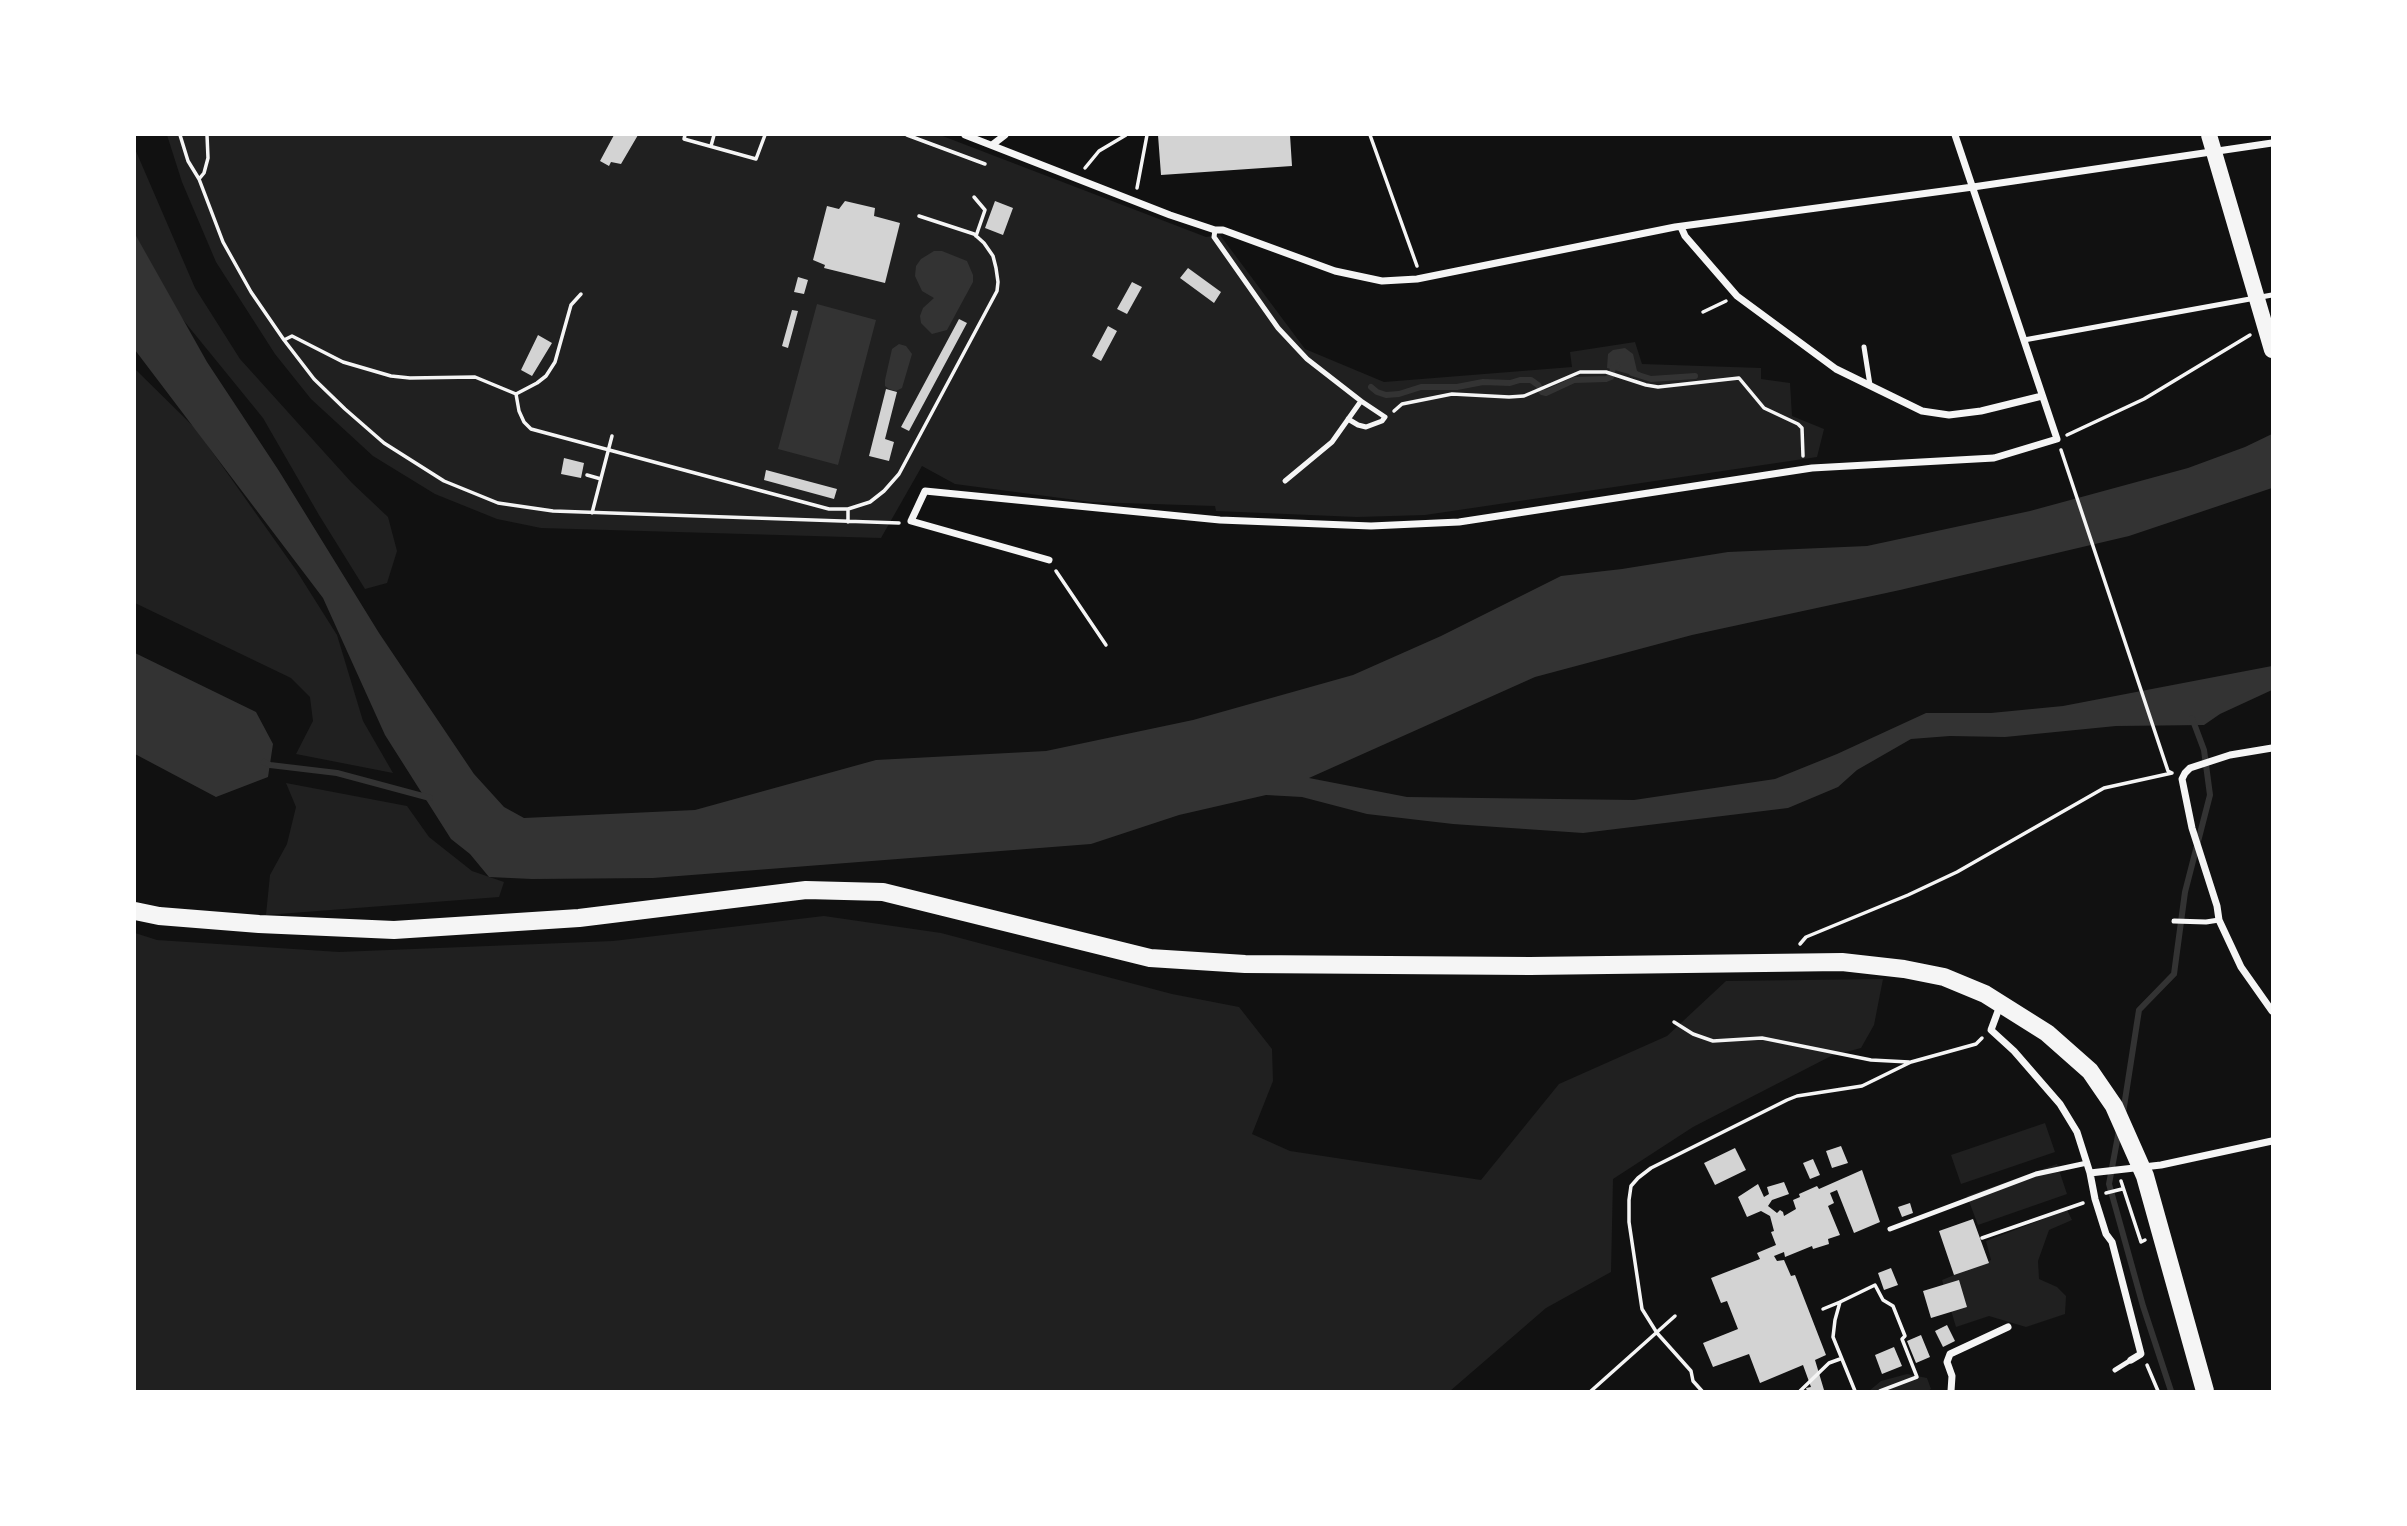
<!DOCTYPE html>
<style>
body{margin:0}
#map{position:relative;width:2407px;height:1526px;overflow:hidden;background:#111;font-family:Inter,sans-serif}
canvas{display:block}
.frame{position:absolute;inset:0;border:136px solid #fff;pointer-events:none}
</style>
<div id="map">
<canvas width="2407" height="1526"></canvas>
<div class="frame"></div>
</div>
<script>
const ctx = document.querySelector('canvas').getContext('2d');
ctx.lineJoin = 'round';
function fill(path, color) { ctx.fillStyle = color; ctx.fill(path, 'evenodd'); }
const poly = rows => new Path2D(rows.map(r => 'M' + r).join(''));
function stroke(path, color, width, dash) { ctx.strokeStyle = color; ctx.lineWidth = width; ctx.lineCap = dash ? 'butt' : 'round'; ctx.setLineDash(dash || []); ctx.stroke(path); }
fill(poly([
 [167,135,940,135,1206,237,1220,235,1305,349,1384,382,1572,367,1570,352,1635,342,1642,364,1761,368,1761,379,1790,383,1792,416,1824,429,1817,457,1425,515,1357,517,1216,511,1215,506,1091,502,955,484,922,466,881,538,541,528,497,519,435,494,373,456,311,399,275,354,216,262,182,182],
 [135,149,195,288,240,359,352,483,388,517,397,551,387,583,365,589,319,515,263,418,149,278,135,252],
 [135,369,196,429,296,570,337,635,363,721,393,773,296,754,313,721,310,697,291,678,135,603],
 [286,783,407,806,429,837,472,871,504,882,499,897,266,915,270,875,287,844,296,807],
 [824,916,941,933,1172,994,1239,1007,1272,1049,1273,1081,1252,1134,1290,1151,1481,1180,1559,1084,1667,1036,1726,981,1883,979,1874,1025,1861,1048,1831,1056,1693,1127,1613,1179,1611,1272,1546,1308,1450,1391,135,1391,135,933,157,940,339,952,613,941],
 [2045,1123,2055,1152,1961,1184,1951,1155],
 [2057,1164,2067,1194,1978,1225,1967,1196],
 [2067,1210,2072,1220,2049,1230,2038,1261,2039,1279,2057,1287,2066,1296,2065,1314,2026,1327,1989,1316,1956,1327,1942,1280,1991,1260,1986,1241],
 [1907,1374,1927,1378,1931,1389,1928,1391,1869,1391,1881,1381]
]), '#202020');
fill(poly([
 [135,234,207,362,279,471,379,633,474,774,504,807,524,818,695,810,876,760,1046,751,1193,720,1353,675,1441,636,1561,576,1622,569,1728,552,1867,546,2030,511,2188,468,2245,447,2272,434,2272,488,2129,536,1900,590,1692,635,1535,677,1309,778,1407,797,1634,800,1775,779,1837,754,1926,713,1991,713,2063,706,2272,666,2272,690,2220,714,2204,725,2116,726,2005,737,1950,736,1911,739,1857,770,1838,787,1788,808,1583,833,1453,824,1367,814,1302,797,1266,795,1179,815,1091,844,653,878,532,879,489,877,470,854,451,839,385,735,323,598,135,350],
 [934,251,942,251,967,261,973,275,973,282,947,330,932,334,921,323,920,316,923,308,934,298,922,291,915,276,916,266,921,259],
 [817,304,876,320,838,465,778,449],
 [899,344,906,346,912,354,902,388,896,391,889,389,885,386,885,380,892,349],
 [1625,348,1633,354,1637,371,1641,373,1640,377,1607,368,1608,354,1613,350],
 [135,653,256,712,273,744,268,777,216,797,135,754]
]), '#333');
stroke(poly([
 [1632,373,1651,379,1695,376],
 [1371,387,1377,392,1386,395,1399,394,1421,387,1457,387,1483,382,1510,383,1520,380,1531,380,1538,385,1542,392,1546,393,1574,380,1606,379,1611,377,1613,368,1617,366],
 [264,762,270,765,337,773,430,798],
 [2123,1113,2139,1010,2174,974,2185,892,2210,795,2204,750,2192,718],
 [2119,1130,2109,1184,2143,1306,2171,1391]
]), '#333', 6);
fill(poly([
 [614,135,638,135,621,164,611,162,609,166,600,161],
 [1158,135,1290,135,1292,166,1161,175],
 [845,201,875,208,874,216,900,223,885,283,824,268,825,265,813,260,827,206,839,209],
 [995,201,1013,208,1003,235,985,228],
 [1188,268,1221,292,1214,303,1180,278],
 [798,277,808,280,804,294,794,292],
 [1132,282,1142,287,1127,314,1117,309],
 [792,310,798,311,788,348,782,346],
 [959,319,967,323,909,431,901,427],
 [1108,326,1117,331,1101,361,1092,356],
 [538,335,552,343,532,376,521,370],
 [886,389,897,392,885,439,894,442,889,461,869,456],
 [564,458,584,463,581,478,561,474],
 [766,470,837,489,834,499,764,480],
 [1841,1146,1848,1163,1832,1168,1826,1151],
 [1735,1148,1746,1170,1715,1185,1704,1163],
 [1813,1159,1820,1175,1810,1179,1803,1163],
 [1862,1170,1880,1222,1854,1233,1837,1190,1830,1193,1834,1203,1828,1206,1840,1235,1828,1239,1829,1244,1813,1249,1812,1246,1785,1257,1784,1252,1774,1256,1777,1261,1784,1260,1791,1276,1795,1275,1826,1355,1815,1360,1824,1390,1807,1391,1806,1388,1811,1387,1803,1365,1760,1383,1749,1354,1713,1367,1703,1343,1738,1329,1727,1301,1721,1303,1711,1278,1760,1259,1757,1253,1776,1245,1771,1232,1774,1231,1770,1216,1761,1211,1747,1217,1738,1197,1758,1184,1764,1197,1769,1194,1767,1187,1784,1182,1789,1194,1772,1200,1768,1206,1777,1213,1780,1210,1783,1212,1784,1216,1796,1209,1793,1200,1800,1197,1799,1194,1817,1186,1819,1189],
 [1910,1203,1913,1213,1902,1217,1898,1207],
 [1973,1219,1989,1263,1954,1275,1939,1231],
 [1891,1268,1898,1285,1884,1290,1878,1273],
 [1959,1280,1967,1307,1931,1318,1923,1291],
 [1947,1325,1955,1341,1943,1347,1935,1331],
 [1921,1335,1930,1357,1916,1363,1907,1341],
 [1894,1347,1902,1366,1882,1374,1875,1355]
]), '#d3d3d3');
stroke(poly([
 [180,135,188,161,199,179,223,242,251,292,284,340,314,379,345,409,384,443,444,481,498,503,553,511,899,523],
 [685,135,684,139,756,159,765,135],
 [907,135,985,164],
 [1370,135,1417,266],
 [711,146,714,135],
 [1085,168,1099,151,1126,135],
 [199,179,204,173,208,158,207,135],
 [1137,188,1147,135],
 [974,197,985,210,976,236],
 [1703,312,1726,301],
 [284,340,292,336,343,362,391,376,410,378,475,377,516,394,519,411,524,422,531,429,829,509,848,509,870,502,884,491,899,474,997,291,998,282,996,268,993,256,984,243,974,234,919,216],
 [516,394,537,383,546,376,555,362,571,305,581,294],
 [1394,411,1402,404,1452,394,1509,397,1524,396,1580,372,1606,372,1646,385,1658,387,1739,378,1764,408,1798,424,1802,428,1803,456],
 [2067,435,2144,399,2250,335],
 [2061,450,2168,771,2172,773],
 [587,475,601,479],
 [848,509,848,522],
 [592,513,612,436],
 [1056,571,1106,645],
 [1800,944,1806,937,1908,895,1957,872,2104,788,2172,773],
 [1674,1022,1693,1034,1713,1041,1762,1038,1871,1060,1909,1062],
 [2121,1181,2141,1242,2145,1240],
 [2106,1193,2122,1189],
 [1982,1238,2083,1203],
 [1823,1309,1840,1302],
 [2147,1365,2158,1391],
 [1591,1391,1675,1316],
 [1702,1391,1693,1381,1691,1371,1657,1333,1642,1309,1629,1222,1629,1200,1631,1186,1638,1178,1651,1168,1787,1100,1797,1096,1862,1086,1911,1062,1976,1044,1982,1038],
 [1800,1391,1829,1363,1840,1359],
 [1855,1391,1833,1337,1835,1320,1840,1302,1875,1285,1883,1300,1893,1306,1905,1336,1902,1339,1917,1377,1880,1391]
]), '#f5f5f5', 3.5);
stroke(poly([
 [1215,230,1214,237,1278,328,1307,359,1361,401,1332,442,1285,481],
 [2024,340,2272,295],
 [1864,347,1870,385],
 [1348,419,1358,425,1366,427,1382,421,1385,417,1361,401],
 [2174,921,2206,922,2219,920],
 [1890,1229,2036,1174,2087,1163],
 [2115,1370,2131,1360]
]), '#f5f5f5', 5);
stroke(poly([
 [965,135,1170,215,1215,230,1223,230,1335,271,1382,281,1417,279,1675,227,1973,187,2272,143],
 [992,145,1005,135],
 [1681,227,1685,236,1737,296,1836,369,1922,411,1949,415,1981,411,2042,396],
 [1049,560,911,521,925,491,1220,520,1371,526,1459,522,1812,468,1994,458,2057,439,1955,135],
 [2272,748,2230,755,2190,768,2185,773,2182,779,2192,828,2217,906,2219,920,2241,967,2272,1011],
 [2001,1003,1991,1030,2014,1051,2060,1104,2077,1132,2090,1173,2161,1165,2272,1141],
 [2090,1173,2095,1199,2106,1234,2112,1242,2141,1354,2131,1360],
 [1951,1391,1952,1376,1947,1362,1950,1354,2008,1327]
]), '#f5f5f5', 7);
stroke(poly([
 [2209,135,2272,350]
]), '#f5f5f5', 16);
stroke(poly([
 [135,911,159,916,259,924,394,930,579,918,806,890,883,892,1150,958,1245,964,1530,966,1842,962,1904,969,1944,977,1985,994,2047,1033,2090,1071,2114,1106,2145,1176,2205,1391]
]), '#f5f5f5', 18);
</script>
